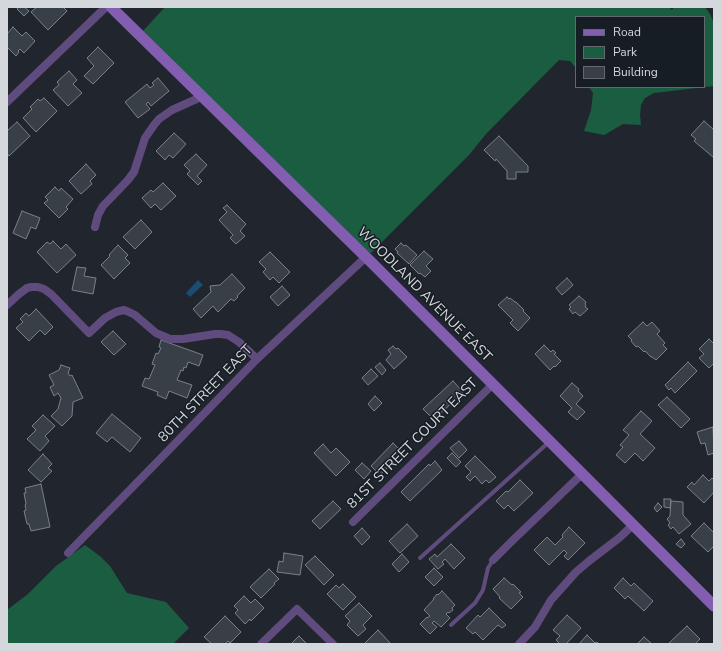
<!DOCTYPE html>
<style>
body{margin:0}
#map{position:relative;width:721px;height:651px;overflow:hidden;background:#21262e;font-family:"Nunito Sans",sans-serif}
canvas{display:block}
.frame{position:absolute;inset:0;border:8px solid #d4d8dd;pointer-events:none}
.legend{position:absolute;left:575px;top:16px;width:130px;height:72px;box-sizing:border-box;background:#171d24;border:1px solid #63686e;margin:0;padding:5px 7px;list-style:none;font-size:12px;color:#d4d8dd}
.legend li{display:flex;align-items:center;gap:8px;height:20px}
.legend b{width:20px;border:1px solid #63686e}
</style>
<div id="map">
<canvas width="721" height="651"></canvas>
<div class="frame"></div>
<ul class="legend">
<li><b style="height:5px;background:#825db0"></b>Road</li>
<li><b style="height:11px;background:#1a5d40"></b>Park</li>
<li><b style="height:11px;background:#393f47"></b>Building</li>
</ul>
</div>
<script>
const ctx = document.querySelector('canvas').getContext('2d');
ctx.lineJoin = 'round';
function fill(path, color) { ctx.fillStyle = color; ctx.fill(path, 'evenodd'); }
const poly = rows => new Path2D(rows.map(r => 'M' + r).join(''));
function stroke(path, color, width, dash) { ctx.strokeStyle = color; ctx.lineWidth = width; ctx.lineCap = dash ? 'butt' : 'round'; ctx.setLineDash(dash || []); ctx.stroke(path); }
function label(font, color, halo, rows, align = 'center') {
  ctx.font = font + ' "Nunito Sans",sans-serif'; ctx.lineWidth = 3; ctx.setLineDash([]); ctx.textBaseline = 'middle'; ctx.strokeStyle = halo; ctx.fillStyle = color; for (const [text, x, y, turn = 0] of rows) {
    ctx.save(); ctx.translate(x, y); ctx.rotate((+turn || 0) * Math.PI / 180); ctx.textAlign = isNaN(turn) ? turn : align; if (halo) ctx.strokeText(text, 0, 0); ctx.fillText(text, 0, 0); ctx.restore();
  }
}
fill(poly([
 [165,7,669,7,672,10,674,7,705,7,710,14,714,23,714,86,654,93,645,98,641,105,640,115,641,125,623,124,604,135,584,131,591,110,593,93,589,87,704,87,704,17,576,17,576,68,570,61,559,60,486,134,469,155,371,253,368,252,143,31],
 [85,545,101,557,110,566,127,593,166,602,189,628,173,644,7,644,7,610,28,594,56,566]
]), '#1a5d40');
fill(poly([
 [198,280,203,285,190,297,186,293]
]), '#1a4d6e');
const building = poly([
 [19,7,24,7,29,11,24,16,17,9,19,7],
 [37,7,63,7,67,11,48,30,31,12,37,7],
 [13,27,22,36,26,32,35,41,24,53,20,49,18,51,19,52,16,56,7,47,7,34,13,27],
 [98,47,114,63,93,84,84,76,94,66,87,58,98,47],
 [69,71,77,80,73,84,82,93,68,106,53,90,59,85,57,82,69,71],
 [158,78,169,91,151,106,148,102,146,104,150,109,138,118,125,102,147,84,150,88,154,85,152,83,158,78],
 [44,98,57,111,36,132,23,118,32,109,30,107,38,99,40,101,44,98],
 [704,121,714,130,714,140,713,141,714,141,714,156,713,157,694,141,696,139,691,135,704,121],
 [17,122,30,136,9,156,7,153,7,131,17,122],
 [174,133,186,144,173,158,169,155,165,160,156,151,174,133],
 [499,136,528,166,528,172,516,172,516,179,507,179,507,171,496,159,495,161,484,150,499,136],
 [196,154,207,165,197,176,202,181,198,185,187,174,190,171,184,165,196,154],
 [86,164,96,175,90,181,92,184,81,194,69,181,86,164],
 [163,183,176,196,161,210,155,204,151,208,142,198,151,190,153,192,163,183],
 [55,187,59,191,61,188,73,199,66,207,68,209,59,218,44,203,48,200,45,197,55,187],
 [227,205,246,224,240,231,245,236,236,244,230,238,233,235,219,220,227,212,223,208,227,205],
 [22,211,40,218,36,229,31,227,26,239,13,233,22,211],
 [141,220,152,232,135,249,123,237,141,220],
 [53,241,61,249,66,244,76,255,57,273,37,252,47,242,50,244,53,241],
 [401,243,404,246,406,245,417,255,409,264,397,253,398,252,395,249,401,243],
 [118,245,128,255,125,258,130,263,114,279,101,265,110,256,109,255,118,245],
 [424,251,433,259,426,266,431,271,425,277,420,273,419,274,410,265,424,251],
 [270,252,290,272,279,283,273,277,270,280,263,272,266,269,259,262,270,252],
 [77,267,86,268,84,276,96,278,93,294,72,290,77,267],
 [232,274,245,288,237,296,238,297,234,301,231,299,218,312,213,306,201,318,193,309,211,292,210,286,220,285,232,274],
 [567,278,573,285,562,295,556,288,567,278],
 [282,286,290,295,278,306,270,297,282,286],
 [579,296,586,302,585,304,586,305,585,307,588,309,580,316,575,312,573,314,569,309,571,307,569,305,579,296],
 [507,297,509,299,510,298,515,302,516,302,524,310,523,311,530,318,518,331,510,323,513,320,498,305,507,297],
 [36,309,53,327,45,335,40,330,29,341,16,328,23,322,20,319,26,313,29,316,36,309],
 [643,322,647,326,652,322,660,331,657,334,665,343,663,345,667,349,656,360,652,357,651,357,645,351,644,352,638,346,636,347,631,341,632,340,628,336,643,322],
 [113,331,126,344,114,355,101,342,113,331],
 [709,339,714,344,714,363,709,368,699,358,704,354,699,349,709,339],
 [161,340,203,355,199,366,188,362,186,368,184,367,183,371,181,370,177,380,192,385,187,398,169,391,166,399,157,395,158,392,142,386,145,378,149,379,155,365,152,364,156,353,158,354,161,348,159,347,161,340],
 [544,345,551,352,553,350,556,353,554,354,561,361,555,367,554,366,550,370,535,354,544,345],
 [393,346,396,349,398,348,407,357,394,369,386,360,391,354,388,350,393,346],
 [688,362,697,371,675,393,671,388,669,390,665,385,688,362],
 [380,363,386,370,382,375,375,367,380,363],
 [61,365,70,368,68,373,70,376,72,375,83,398,73,402,72,416,62,426,51,416,58,409,61,398,58,393,54,396,50,387,54,385,49,375,59,370,61,365],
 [371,369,378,376,368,385,362,378,371,369],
 [453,381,463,392,434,420,423,409,453,381],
 [572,383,579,389,578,391,583,396,576,404,585,412,577,420,568,412,572,408,560,396,572,383],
 [375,396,382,403,374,411,368,404,375,396],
 [667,397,690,419,681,428,658,405,667,397],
 [641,411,652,421,640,434,655,448,643,461,635,453,625,463,616,455,623,447,620,445,629,435,623,430,641,411],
 [112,414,141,438,130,452,112,437,107,442,96,433,112,414],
 [43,415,55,426,45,436,49,441,40,451,27,439,36,430,32,426,43,415],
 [713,427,714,453,708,455,705,443,701,444,697,432,713,427],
 [459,441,467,450,459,458,450,448,459,441],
 [393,443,403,453,397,459,400,462,396,466,392,463,380,475,371,466,393,443],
 [323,444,331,453,336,448,350,462,336,476,314,453,323,444],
 [452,453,461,462,456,467,447,458,452,453],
 [43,454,52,464,48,468,52,471,41,482,28,470,43,454],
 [475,456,496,477,489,483,486,480,482,484,475,476,470,481,466,477,471,472,465,466,475,456],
 [435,461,442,470,410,501,401,492,429,464,430,466,435,461],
 [362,463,371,471,364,479,355,470,362,463],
 [703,475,709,481,712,478,714,480,714,492,704,503,687,487,692,482,694,485,703,475],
 [520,480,533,493,514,511,508,505,504,509,496,501,506,491,508,492,520,480],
 [41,484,50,527,31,531,29,524,27,524,24,511,26,510,25,505,26,504,24,493,26,493,25,488,41,484],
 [664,499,671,499,670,508,664,507,664,499],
 [333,501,341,509,320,529,312,521,333,501],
 [671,501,683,502,683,515,691,524,679,534,673,527,671,529,668,525,670,523,667,519,670,516,671,501],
 [658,503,662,507,657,512,654,508,658,503],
 [704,523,714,533,714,546,708,552,691,536,704,523],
 [407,524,418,536,400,553,389,541,407,524],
 [569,527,585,543,568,560,564,556,567,553,564,550,549,565,534,550,547,537,555,545,563,537,562,535,569,527],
 [362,528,370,537,362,545,354,536,362,528],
 [681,539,685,544,681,548,676,544,681,539],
 [451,544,465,558,454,569,445,559,442,562,444,564,438,569,429,559,435,554,437,557,451,544],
 [284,553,303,556,300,575,277,572,279,561,283,562,284,553],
 [402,554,409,562,399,572,392,564,402,554],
 [315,556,334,575,324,585,305,565,315,556],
 [434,568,443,577,434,586,425,577,434,568],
 [269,569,279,579,274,583,275,584,261,598,250,587,269,569],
 [504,578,512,585,513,584,521,592,519,593,523,597,511,609,499,598,500,597,493,589,504,578],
 [623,578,631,586,634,583,653,601,644,611,628,596,625,599,614,588,623,578],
 [343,584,356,597,343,610,327,594,336,585,339,588,343,584],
 [442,591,455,605,452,608,453,610,449,613,448,612,446,614,450,618,441,627,434,621,432,623,437,627,430,634,420,624,427,617,427,618,430,616,424,610,434,599,433,599,437,594,438,595,442,591],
 [244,596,251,603,255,599,264,608,251,621,250,619,245,624,235,613,238,610,234,606,244,596],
 [359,603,372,616,363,625,366,629,358,636,347,625,350,621,345,616,359,603],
 [489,608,506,625,502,628,498,625,483,640,475,632,473,634,466,628,478,615,480,617,489,608],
 [567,615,581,628,566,644,560,644,556,640,560,636,553,630,567,615],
 [225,616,241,632,230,643,228,641,225,644,212,644,204,637,225,616],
 [687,626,700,639,695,644,668,644,687,626],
 [378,630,391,644,364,644,378,630],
 [587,635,595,643,597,642,599,644,579,644,587,635],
 [299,636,307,644,291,644,299,636],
 [644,637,652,644,637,644,644,637]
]);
fill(building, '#393f47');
stroke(building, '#798189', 1);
stroke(poly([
 [420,558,549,442],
 [451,625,475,603,483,590,488,568,493,560]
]), '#604b7e', 4);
stroke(poly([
 [7,102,106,7],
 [95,227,98,215,103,206,128,180,134,172,145,138,154,125,159,119,172,110,201,97],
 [7,305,19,294,27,288,31,287,38,287,44,289,51,294,89,333,105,318,116,312,124,310,129,312,135,315,156,333,170,339,183,339,215,334,221,334,228,335,239,342,257,359],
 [353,522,493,384],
 [68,553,162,457,257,359,366,257],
 [493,560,511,542,582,474],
 [261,644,297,609,333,644],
 [519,644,535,627,551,600,576,572,589,561,619,538,633,525]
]), '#604b7e', 8);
stroke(poly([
 [111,7,371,262,714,606]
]), '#825db0', 11);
label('14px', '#d4d8dd', '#171d24', [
 ["WOODLAND AVENUE EAST",424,295,45],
 ["80TH STREET EAST",206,394,-46],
 ["81ST STREET COURT EAST",413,444,-45]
]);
</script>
